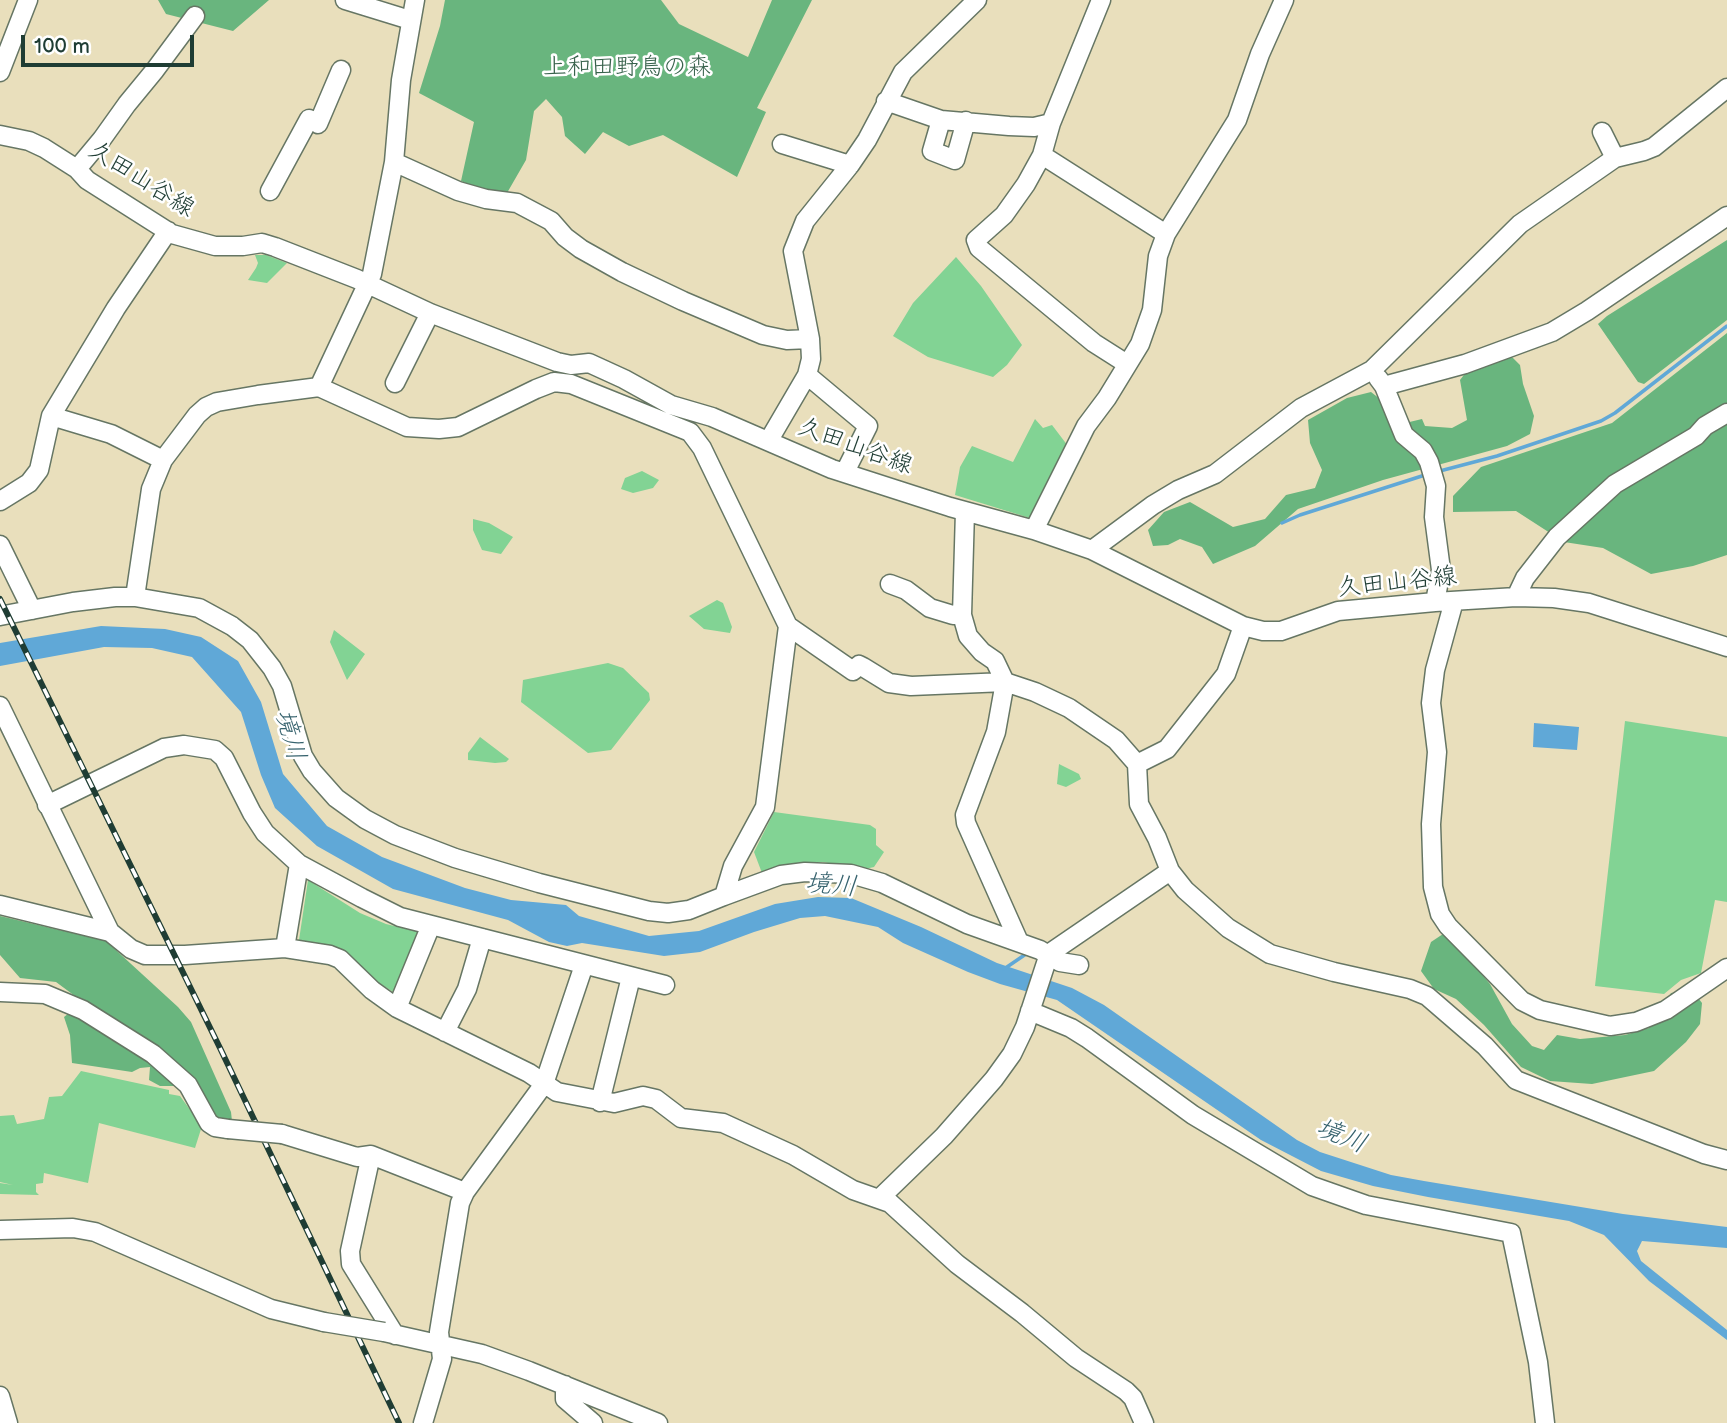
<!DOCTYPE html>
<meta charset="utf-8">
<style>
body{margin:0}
#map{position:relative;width:1727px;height:1423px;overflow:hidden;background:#e9dfbc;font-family:"Balsamiq Sans",sans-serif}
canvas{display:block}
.scale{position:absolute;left:21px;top:35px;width:173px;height:32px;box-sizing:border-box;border:4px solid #1f3d34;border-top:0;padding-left:9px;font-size:21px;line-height:24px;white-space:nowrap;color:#1f3d34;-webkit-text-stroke:5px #fff;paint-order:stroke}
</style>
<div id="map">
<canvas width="1727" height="1423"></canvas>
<div class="scale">100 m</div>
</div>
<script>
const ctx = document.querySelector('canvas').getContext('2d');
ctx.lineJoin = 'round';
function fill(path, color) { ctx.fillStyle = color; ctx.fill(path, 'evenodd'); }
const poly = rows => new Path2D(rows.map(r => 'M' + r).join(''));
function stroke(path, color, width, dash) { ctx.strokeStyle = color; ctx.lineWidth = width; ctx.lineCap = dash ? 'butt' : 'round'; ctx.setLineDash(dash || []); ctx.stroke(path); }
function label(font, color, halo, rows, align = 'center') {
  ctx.font = font + ' "Balsamiq Sans","Klee One",sans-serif'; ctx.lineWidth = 5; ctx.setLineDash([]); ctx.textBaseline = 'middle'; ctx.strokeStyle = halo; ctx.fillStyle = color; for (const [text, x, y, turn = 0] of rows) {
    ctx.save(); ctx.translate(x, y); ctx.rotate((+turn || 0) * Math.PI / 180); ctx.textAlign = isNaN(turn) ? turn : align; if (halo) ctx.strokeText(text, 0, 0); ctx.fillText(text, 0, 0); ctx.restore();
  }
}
fill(poly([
 [255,255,266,255,287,263,267,283,248,280,256,268,258,263],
 [956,257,981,286,1022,345,1007,365,993,377,928,357,893,336,913,303],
 [1035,419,1043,428,1052,425,1068,446,1033,519,955,495,960,467,972,446,1013,462],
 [642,471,659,480,653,488,633,493,621,489,625,478],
 [473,519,489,523,513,537,501,554,482,550,473,530],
 [717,600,723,603,732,627,730,633,704,629,689,616],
 [334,630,365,654,347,680,330,642],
 [608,663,623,668,649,693,650,700,611,750,588,753,521,702,523,680],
 [1625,721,1727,737,1727,902,1715,900,1701,973,1681,980,1664,994,1595,986],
 [480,737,509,759,506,762,495,763,468,760,468,753],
 [1059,764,1079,774,1081,779,1066,787,1057,784],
 [774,812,870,825,876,829,876,845,884,852,874,867,865,869,822,862,798,864,762,873,754,852],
 [308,880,360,913,386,924,423,933,400,996,316,945,299,940],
 [81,1071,169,1090,169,1094,180,1096,202,1126,195,1148,99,1123,88,1183,44,1173,43,1183,36,1184,36,1192,39,1195,0,1194,0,1183,13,1185,0,1182,0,1116,14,1115,17,1124,44,1119,49,1097,62,1096]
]), '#82d394');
fill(poly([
 [158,0,269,0,233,31,166,14],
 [445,0,661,0,679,24,748,57,772,0,812,0,757,108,766,112,737,177,663,135,629,146,603,132,585,154,565,136,562,117,546,99,534,111,526,160,507,193,479,189,461,181,474,122,419,93,440,26],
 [1727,240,1727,320,1644,384,1638,382,1598,324,1607,316],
 [1727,333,1727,555,1693,566,1651,574,1603,548,1564,542,1516,511,1453,512,1453,496,1481,467,1612,423],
 [1510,355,1520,365,1523,384,1534,416,1530,434,1507,446,1383,480,1298,509,1255,546,1213,564,1202,547,1180,539,1168,545,1153,546,1148,530,1164,512,1190,502,1233,527,1265,519,1286,495,1315,488,1322,470,1310,443,1308,420,1347,398,1371,392,1385,403,1397,425,1422,419,1425,426,1452,428,1467,420,1460,380,1470,367],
 [0,916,106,941,178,1007,191,1022,231,1112,232,1121,220,1122,200,1096,177,1086,160,1086,149,1080,150,1067,140,1068,132,1072,72,1063,70,1035,64,1017,83,1002,56,982,20,978,0,955],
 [1443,934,1459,947,1490,984,1512,1024,1532,1046,1544,1050,1557,1035,1580,1039,1625,1035,1649,1028,1671,993,1692,990,1702,1003,1700,1024,1686,1042,1654,1071,1592,1084,1550,1081,1521,1067,1484,1025,1456,999,1434,989,1421,971,1431,942]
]), '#69b57e');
fill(poly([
 [101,626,165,629,201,637,238,661,261,702,283,774,327,826,382,857,465,888,511,900,566,905,579,916,649,936,699,931,775,904,818,897,851,898,921,927,997,963,1072,988,1104,1005,1297,1140,1320,1152,1391,1175,1424,1181,1623,1214,1727,1227,1727,1248,1642,1241,1637,1251,1641,1261,1727,1330,1727,1340,1649,1281,1604,1235,1569,1221,1428,1197,1373,1186,1321,1171,1261,1140,1057,1000,1000,984,968,972,903,943,878,927,825,916,800,918,754,932,700,952,664,956,582,943,567,946,549,942,508,920,393,889,317,846,275,808,261,775,241,712,192,657,152,648,104,647,0,666,0,643],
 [1534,723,1579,727,1577,750,1533,747]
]), '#60a8d7');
stroke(poly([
 [1436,472,1497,456,1601,421,1615,413,1727,326],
 [1282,523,1300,515,1425,475],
 [1004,969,1026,954]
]), '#60a8d7', 3.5);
const minor = poly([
 [345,0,410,20],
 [1101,0,1051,123,1042,155,1026,184,1004,215,976,240,979,248,1094,343,1127,364],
 [0,72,28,0],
 [886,101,941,120,1009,126,1034,127,1051,123],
 [941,120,932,151,955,160,966,121],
 [318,124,341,70],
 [1602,132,1615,158],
 [0,135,29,141,44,148,77,169,87,180,172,234,215,246,243,246,262,243,275,247,357,279,430,313,557,362,571,365,589,363,624,379,671,405,712,417,832,469,950,507,1034,530,1092,550,1243,626,1263,631,1281,631,1338,611,1435,602,1516,597,1554,598,1589,603,1727,647],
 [782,144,850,165],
 [1042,155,1166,234],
 [394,162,458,191,486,199,517,203,551,221,565,237,581,249,622,272,683,301,763,335,787,340,810,339],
 [77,169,102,139,127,104,155,70,195,16],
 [270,191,309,119],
 [807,375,868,426,845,472],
 [1378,378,1384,386,1404,435,1423,451,1429,462,1436,486,1434,517,1441,570,1435,602],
 [554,382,571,384,690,432,702,448,788,626,765,807,733,866,724,896,689,910,668,913,649,911,539,883,455,858,395,835,365,819,336,798,312,771,303,756,282,686,272,668,250,640,232,626,199,608,135,597,151,489,163,460,197,415,206,407,217,402,258,395,319,387,407,427,439,429,458,427,536,389,554,382],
 [395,383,430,313],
 [1384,386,1465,364,1552,332,1587,311,1727,216],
 [319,387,372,274,394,162,401,80,415,0],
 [51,416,111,434,163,460],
 [769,440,807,375,811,359,810,339,793,251,805,221,850,165,867,140,903,72,977,0],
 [0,501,29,483,39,470,51,416,116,308,168,231],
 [965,511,962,615,968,636,982,652,995,661,1005,682,996,732,965,815,966,823,1019,942],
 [1034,530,1086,426,1107,398,1140,344,1152,310,1158,256,1166,234,1237,120,1260,54,1284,0],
 [0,545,32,610],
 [1092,550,1153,505,1178,490,1215,474,1301,408,1372,370,1520,224,1615,158,1644,151,1654,147,1727,88],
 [890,584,906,590,930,608,953,615,962,615],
 [1516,597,1525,578,1557,537,1615,484,1696,436,1705,426,1727,413],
 [1454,601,1435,670,1431,703,1437,752,1431,824,1433,887,1440,914,1448,926,1522,1001,1540,1010,1610,1026,1636,1022,1666,1010,1727,968],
 [0,616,73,602,115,597,135,597],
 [788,626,853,671,859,665,863,667,889,683,911,686,1005,682,1035,692,1069,708,1116,740,1137,764,1139,804,1157,838,1170,871,1185,890,1228,928,1270,954,1334,972,1410,989,1427,996,1485,1046,1516,1080,1704,1154,1727,1160],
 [0,706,110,932,0,905],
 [1137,764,1167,749,1226,674,1243,626],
 [47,805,164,748,184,745,215,750,224,758,252,813,265,833,299,864,362,898,400,917,665,985],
 [724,896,781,875,805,872,851,874,882,883,967,924,1040,950,1060,962,1079,965],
 [110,932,131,949,145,955,185,955,285,948,330,955,340,959,372,990,397,1008,529,1073,557,1092,614,1103,643,1096,656,1099,681,1118,723,1123,793,1155,853,1190,890,1203,957,1264,1022,1313,1076,1358,1126,1391,1133,1398,1144,1423],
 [285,948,299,864],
 [0,992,45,994,83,1010,153,1054,188,1085,209,1123,215,1127,228,1129],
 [397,1008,431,925],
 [1030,1011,1071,1028,1087,1038,1193,1115,1312,1186,1366,1205,1511,1233,1538,1362,1545,1423],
 [445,1032,467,989,482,938],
 [600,1102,631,977],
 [282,1134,357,1157,371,1155,465,1192],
 [371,1155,350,1251,351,1264,395,1335],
 [880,1198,944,1136,994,1079,1012,1054,1025,1027,1046,963,1053,951,1170,871],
 [0,1230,73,1228,95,1232,271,1309,324,1322],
 [384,1332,482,1354,529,1371,658,1423],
 [565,1385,565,1399,593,1423],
 [0,1396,8,1423],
 [423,1423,442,1359,439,1332,460,1203,465,1192,544,1084,584,965]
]);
stroke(minor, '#667664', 21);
stroke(minor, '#fff', 18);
const rail = poly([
 [0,599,220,1048,399,1423]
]);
stroke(rail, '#1f3d34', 6);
stroke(rail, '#fff', 3.5, [10]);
const minorBridge = poly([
 [228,1129,282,1134],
 [324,1322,384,1332]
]);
stroke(minorBridge, '#667664', 21, []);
stroke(minorBridge, '#fff', 18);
label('24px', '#38624c', '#fff', [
 ["上和田野鳥の森",627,68]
]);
label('24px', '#1f3d34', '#fff', [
 ["久田山谷線",141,180,32],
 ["久田山谷線",855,447,20],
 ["久田山谷線",1397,583,-6]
]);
label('italic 26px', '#36626d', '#fff', [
 ["境川",289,735,75],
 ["境川",831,886,5],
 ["境川",1341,1137,22]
]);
</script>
